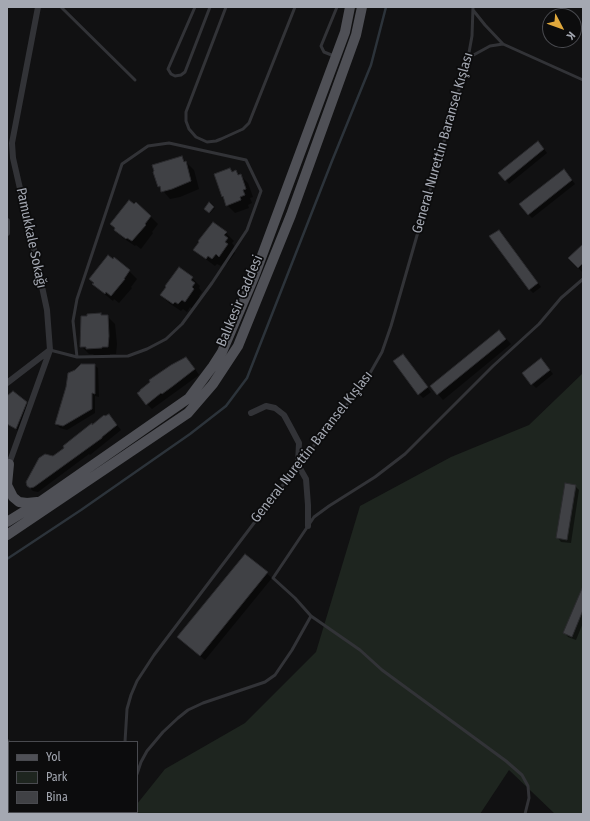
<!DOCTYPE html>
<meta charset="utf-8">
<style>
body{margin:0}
#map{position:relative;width:590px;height:821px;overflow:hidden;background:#111112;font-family:"Fira Sans Condensed",sans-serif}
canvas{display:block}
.frame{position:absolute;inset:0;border:8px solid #a4a8b2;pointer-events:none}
.legend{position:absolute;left:8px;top:741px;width:130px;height:72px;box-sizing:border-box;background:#0c0c0d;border:1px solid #494a4f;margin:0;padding:5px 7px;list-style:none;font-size:12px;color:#a4a8b2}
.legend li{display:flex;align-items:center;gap:8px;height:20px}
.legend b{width:20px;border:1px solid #494a4f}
.north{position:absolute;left:542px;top:8px;width:40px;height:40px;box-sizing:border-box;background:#0c0c0d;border:1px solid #494a4f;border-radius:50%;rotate:131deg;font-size:11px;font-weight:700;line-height:16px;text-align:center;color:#a4a8b2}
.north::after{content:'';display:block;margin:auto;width:14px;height:18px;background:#e0a83c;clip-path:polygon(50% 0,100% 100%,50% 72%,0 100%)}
</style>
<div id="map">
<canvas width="590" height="821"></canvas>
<div class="frame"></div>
<ul class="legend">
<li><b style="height:5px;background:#4f5056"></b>Yol</li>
<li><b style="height:11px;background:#1e251f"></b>Park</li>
<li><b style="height:11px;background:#404145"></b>Bina</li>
</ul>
<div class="north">K</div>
</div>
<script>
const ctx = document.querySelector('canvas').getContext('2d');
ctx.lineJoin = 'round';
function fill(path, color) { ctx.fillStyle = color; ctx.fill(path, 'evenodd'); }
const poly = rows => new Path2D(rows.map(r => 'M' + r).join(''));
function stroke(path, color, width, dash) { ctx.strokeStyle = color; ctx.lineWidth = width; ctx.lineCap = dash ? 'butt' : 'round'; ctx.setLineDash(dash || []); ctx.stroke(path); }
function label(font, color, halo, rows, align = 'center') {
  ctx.font = font + ' "Fira Sans Condensed",sans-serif'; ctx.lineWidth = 3.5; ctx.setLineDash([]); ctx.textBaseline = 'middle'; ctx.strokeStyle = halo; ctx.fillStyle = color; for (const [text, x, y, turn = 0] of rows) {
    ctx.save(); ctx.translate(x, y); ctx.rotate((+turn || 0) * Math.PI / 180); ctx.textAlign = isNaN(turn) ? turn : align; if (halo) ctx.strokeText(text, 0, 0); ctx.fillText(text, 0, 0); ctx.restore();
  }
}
fill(poly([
 [583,373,583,814,555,814,509,770,480,814,130,814,131,812,137,812,137,804,165,769,245,723,316,652,360,506,451,457,529,425]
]), '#1e251f');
fill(poly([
 [542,146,547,153,509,184,506,180],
 [181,157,194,170,199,189,180,197,170,199,159,186],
 [230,170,233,172,236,171,248,183,253,197,250,198,252,203,248,205,249,208,235,213,227,205,223,197,216,175],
 [567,174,575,184,532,218,528,214],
 [209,204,215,208,210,213,205,209],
 [150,216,158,224,152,232,153,233,141,249,136,245,135,246,123,238,111,224],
 [226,233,234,241,232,243,235,247,233,250,235,253,227,264,224,262,221,266,217,264,215,266,203,257,195,249],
 [502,235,541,287,533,293,529,289],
 [583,245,583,271,582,272,569,258],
 [113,260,129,271,137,279,131,287,132,288,119,303,114,299,113,301,102,292,90,279],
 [179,269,192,278,200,286,199,288,202,292,199,296,201,298,193,309,190,307,187,312,183,309,181,311,169,303,161,295],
 [100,314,102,316,107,316,115,324,117,344,116,354,110,354,110,356,95,356,93,354,89,354,81,346],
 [499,331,511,344,443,400,431,386],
 [403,355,431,392,423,398,419,394],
 [182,359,191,363,199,375,152,409,147,404,166,369],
 [541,359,553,374,536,388,532,384],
 [94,365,98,368,99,397,95,396,95,413,67,430,60,428,56,424,76,371],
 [7,397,26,402,30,406,20,432,7,423],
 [113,420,121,430,90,455,89,454,38,492,33,491,28,486,53,457,92,425],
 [575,486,579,490,571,543,561,542,558,538],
 [245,555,272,578,205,660,183,642],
 [583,588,583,623,576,640,568,637,565,633]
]), '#0007');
stroke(poly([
 [7,559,81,510,190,434,226,406,247,378,332,161,371,65,386,7]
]), '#2c333a', 2.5);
const building = poly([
 [538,141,544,149,505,181,498,173,538,141],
 [182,156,184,162,186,161,191,181,172,189,161,192,160,186,158,187,153,172,154,171,152,165,182,156],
 [230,168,232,172,236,170,238,175,241,174,246,189,243,190,245,195,240,197,241,200,226,206,223,196,222,197,214,174,230,168],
 [564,169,572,180,528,215,519,204,564,169],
 [129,200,134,204,136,202,151,216,145,224,146,225,132,241,127,238,126,239,114,230,115,228,110,224,129,200],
 [209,202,214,207,209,213,204,209,209,202],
 [213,222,227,232,224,235,228,238,225,242,228,244,219,257,216,254,212,259,208,256,206,259,193,250,199,242,198,241,213,222],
 [499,230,538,283,529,290,489,236,499,230],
 [583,244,583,263,578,268,568,258,583,244],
 [108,255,113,259,114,257,130,270,124,279,125,279,111,296,106,292,105,294,92,284,94,283,89,279,108,255],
 [179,267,193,277,191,280,195,283,192,287,194,289,185,302,182,300,178,304,175,302,173,304,160,295,166,287,165,286,179,267],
 [101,313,101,315,108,315,109,336,108,347,102,347,102,348,86,349,86,347,80,347,81,316,87,316,87,314,101,313],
 [499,330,506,339,437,395,430,386,499,330],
 [403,354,428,387,418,395,393,361,403,354],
 [186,357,195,369,173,386,162,394,161,393,146,405,137,393,140,391,140,390,150,382,149,380,171,365,186,357],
 [541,358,550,370,531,385,522,373,541,358],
 [81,364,95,364,95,394,92,393,92,409,63,426,55,424,66,387,68,373,75,370,81,364],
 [13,391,27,402,16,429,7,424,7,396,13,391],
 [109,414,117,425,102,437,102,438,34,487,30,488,27,486,26,482,39,458,45,454,53,456,64,448,63,446,73,438,92,423,92,425,104,415,105,416,109,414],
 [565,483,576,485,567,540,556,538,565,483],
 [245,554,268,572,200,656,177,637,245,554],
 [583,586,583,610,572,637,563,633,583,586]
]);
fill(building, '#404145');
stroke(building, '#2b2b2e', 1);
stroke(poly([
 [61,7,135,80],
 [195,7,168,69,171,74,175,76,181,75,185,72,210,7],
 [226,7,186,112,186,121,189,129,196,137,207,142,216,141,221,139,243,129,249,123,295,7],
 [503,44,583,80],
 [334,56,324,52,321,46,337,7],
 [468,58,490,46,503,44,485,25,473,10],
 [50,350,77,357,128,356,147,349,166,339,182,324,212,283,247,230,261,191,246,160,169,143,148,146,122,164,77,299,73,321,77,357],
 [125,742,127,709,131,695,137,681,154,655,298,465,357,392,369,375,382,352,391,326,468,58,472,36,473,7],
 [137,774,141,762,147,751,163,732,178,718,188,710,203,703,265,682,275,675,292,650,311,616],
 [100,814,103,812],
 [128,814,129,812],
 [525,814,529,798,528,786,522,775,506,761,382,670,360,650,311,616,295,598,273,578,314,517,329,506,375,477,405,454,493,366,539,324,561,298,583,279]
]), '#323337', 3);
stroke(poly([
 [7,221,7,233],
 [7,383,50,350],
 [251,413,266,406,275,408,284,415,290,426,299,443,298,465,306,479,308,505,308,526],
 [9,464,50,350,47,310,35,254,13,158,12,143,38,7],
 [7,742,9,744],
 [80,812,82,814]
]), '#323337', 6);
stroke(poly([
 [9,464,7,485,13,497,19,502,27,503,37,502],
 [7,522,41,501,189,398,213,366,222,352,254,277,345,32,350,7],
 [7,535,188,413,213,384,238,346,291,215,356,35,362,7]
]), '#4f5056', 10);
label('14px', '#a4a8b2', '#0c0c0d', [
 ["General Nurettin Baransel Kışlası",443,143,-74],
 ["Pamukkale Sokağı",31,238,78],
 ["Balıkesir Caddesi",240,301,-67],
 ["General Nurettin Baransel Kışlası",312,447,-52]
]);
</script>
